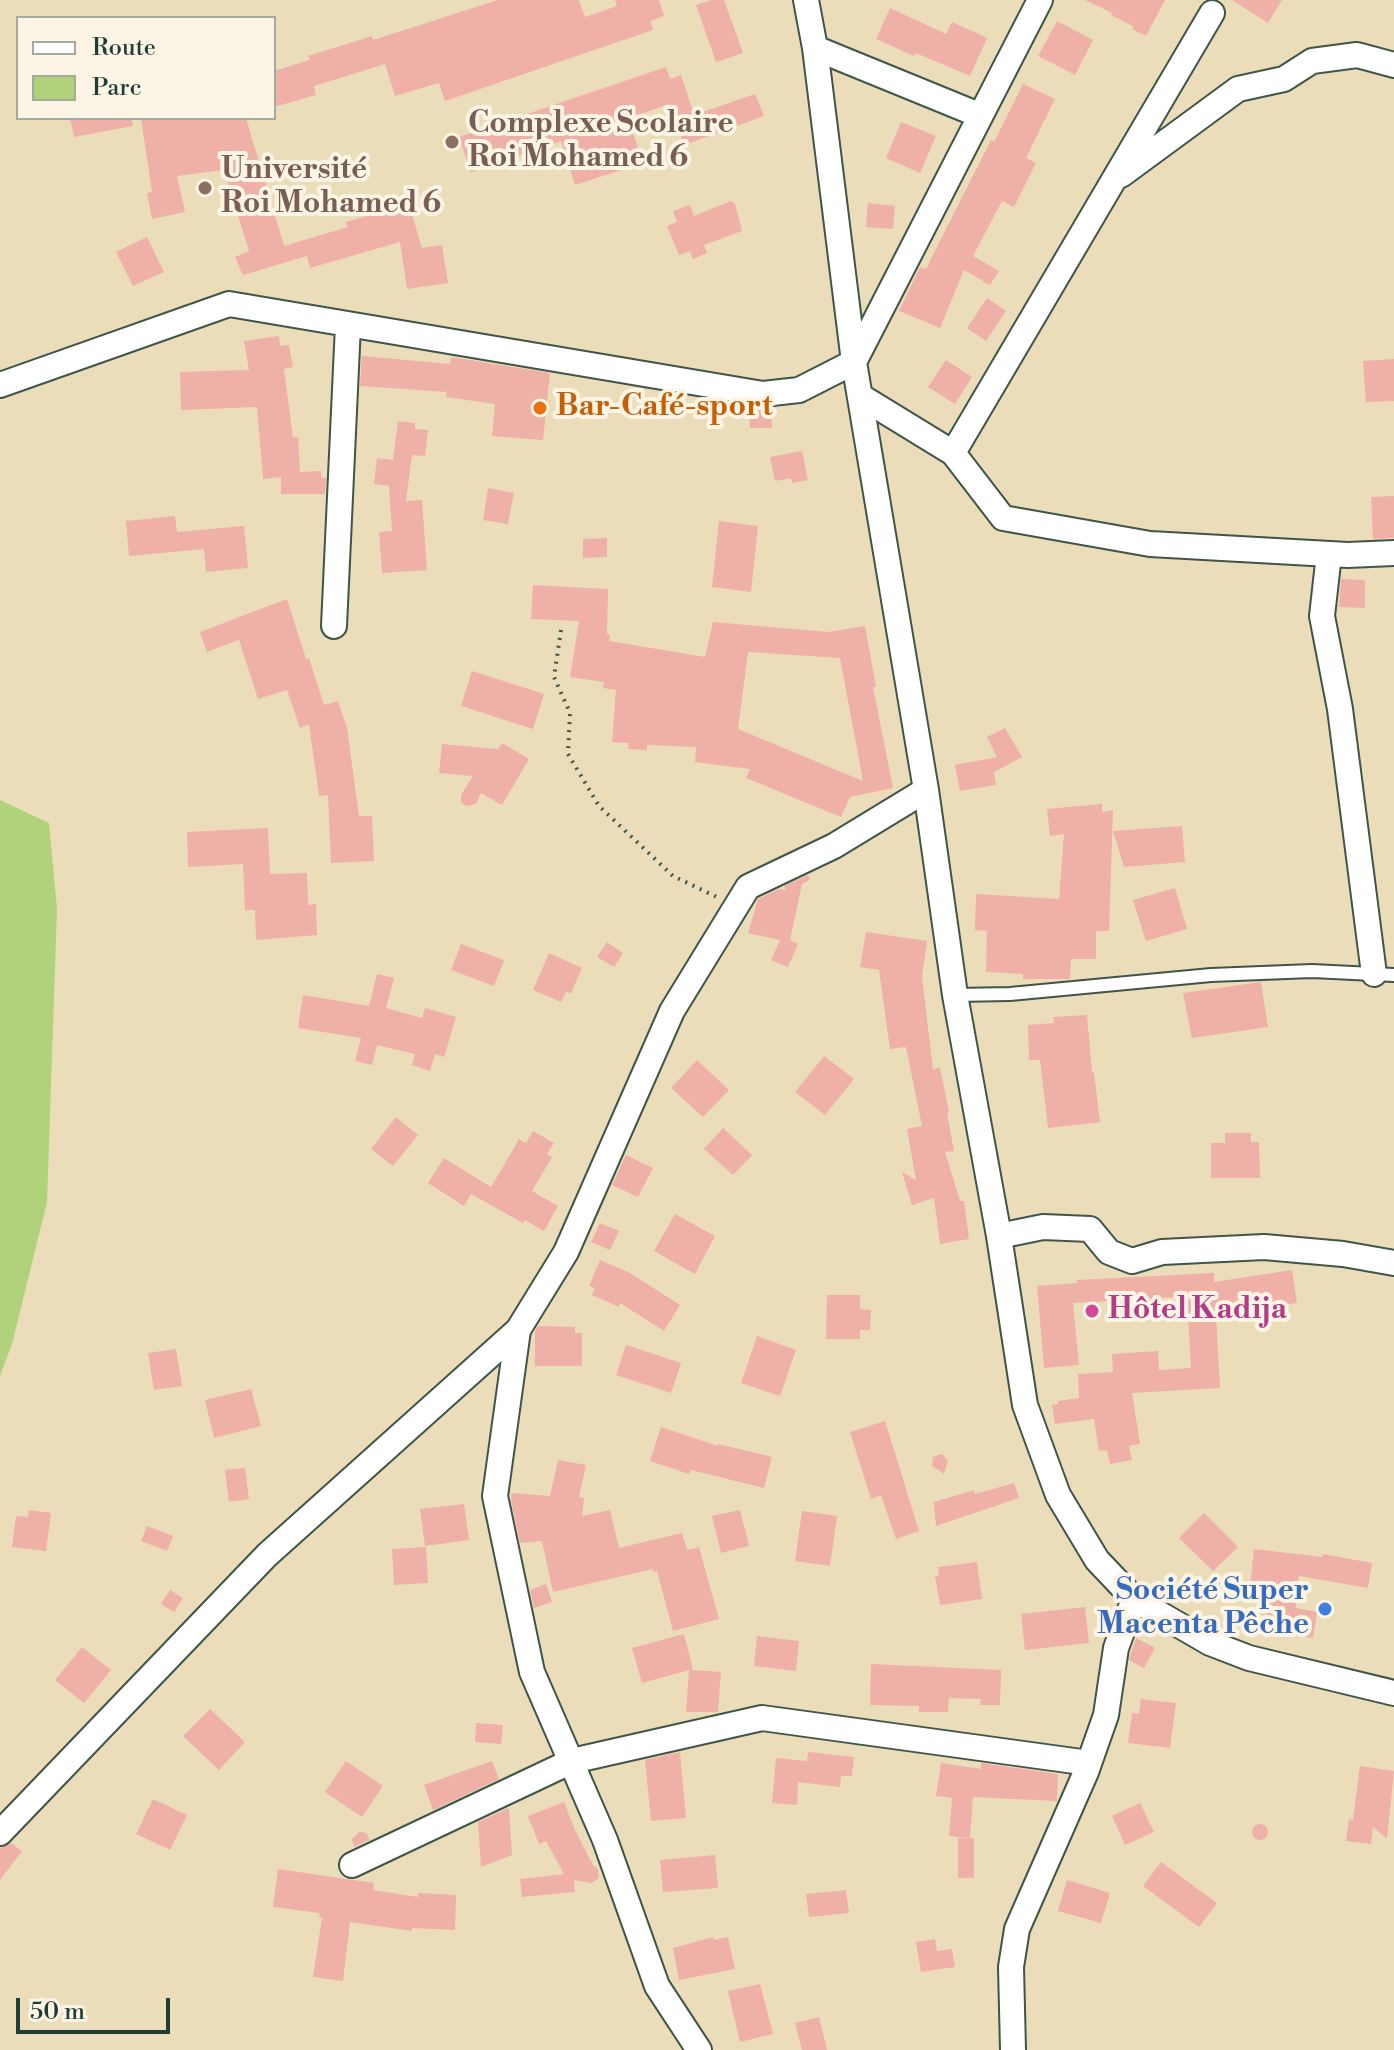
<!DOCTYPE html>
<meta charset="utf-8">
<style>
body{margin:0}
#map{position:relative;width:1394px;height:2050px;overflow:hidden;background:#ecddba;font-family:"Libre Bodoni",serif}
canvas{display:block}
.legend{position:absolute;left:16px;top:16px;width:260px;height:104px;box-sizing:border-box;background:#fcf5e5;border:2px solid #a4ab9e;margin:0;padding:10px 14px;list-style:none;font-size:24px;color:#1f3d34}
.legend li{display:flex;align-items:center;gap:16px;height:40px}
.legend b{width:40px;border:2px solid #a4ab9e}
.scale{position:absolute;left:16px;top:1998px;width:154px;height:36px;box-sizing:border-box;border:4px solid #1f3d34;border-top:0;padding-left:10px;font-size:24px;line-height:28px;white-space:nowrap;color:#1f3d34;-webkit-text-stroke:6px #fcf5e5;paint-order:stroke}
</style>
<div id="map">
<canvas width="1394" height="2050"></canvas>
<ul class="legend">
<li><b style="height:10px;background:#fff"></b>Route</li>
<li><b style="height:22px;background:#afd27a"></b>Parc</li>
</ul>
<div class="scale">50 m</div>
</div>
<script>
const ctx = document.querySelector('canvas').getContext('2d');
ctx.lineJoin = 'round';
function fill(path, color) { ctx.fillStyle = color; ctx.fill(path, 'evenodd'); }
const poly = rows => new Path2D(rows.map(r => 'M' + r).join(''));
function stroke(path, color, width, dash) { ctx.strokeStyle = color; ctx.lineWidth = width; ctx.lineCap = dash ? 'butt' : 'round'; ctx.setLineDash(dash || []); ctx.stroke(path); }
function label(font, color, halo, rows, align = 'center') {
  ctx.font = font + ' "Libre Bodoni",serif'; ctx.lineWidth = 8; ctx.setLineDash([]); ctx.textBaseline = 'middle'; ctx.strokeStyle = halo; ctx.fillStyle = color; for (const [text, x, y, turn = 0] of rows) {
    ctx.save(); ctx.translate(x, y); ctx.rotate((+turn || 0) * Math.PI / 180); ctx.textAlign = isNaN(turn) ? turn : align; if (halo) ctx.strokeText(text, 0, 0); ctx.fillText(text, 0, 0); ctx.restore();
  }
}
fill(poly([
 [0,800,49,823,57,909,47,1202,12,1344,0,1376]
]), '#afd27a');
fill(poly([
 [498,0,579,0,585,17,617,6,615,0,659,0,664,16,650,21,653,30,445,101,439,83,395,96,385,64,314,86,316,95,274,107,274,71,310,60,308,56,372,36,373,40],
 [711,0,724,0,743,53,716,62,696,5],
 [1085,0,1165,0,1146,36,1132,29,1133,26,1111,15,1112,13],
 [1232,0,1282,0,1268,23],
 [890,8,946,34,952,22,987,38,970,76,916,53,914,56,876,39],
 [1057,21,1093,40,1075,75,1038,56],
 [666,67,670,79,681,75,694,115,755,94,764,116,684,145,670,104,628,118,643,163,575,185,561,141,471,172,459,137],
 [1023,84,1055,99,1026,158,1036,163,1014,207,1002,201,973,256,999,271,990,285,964,270,940,328,899,311,920,267,926,269,991,140,994,142],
 [70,118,132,118,133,126,74,137],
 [141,118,246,118,284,246,348,227,346,222,409,204,422,248,442,245,448,283,407,289,400,242,310,268,307,256,243,275,235,257,249,251,224,170,177,176,185,212,152,219,147,193,152,192],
 [901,122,936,136,920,173,886,158],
 [731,201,735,204,742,231,704,245,707,253,693,259,690,251,679,255,667,226,677,222,673,211,690,205,694,216],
 [868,203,895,206,893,229,866,227],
 [147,237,164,272,133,286,116,252],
 [987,298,1006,311,986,341,967,328],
 [279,336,280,346,289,345,293,367,284,369,293,438,298,437,300,472,321,471,321,478,326,478,325,494,281,494,281,477,263,479,257,407,181,410,180,372,249,370,244,341],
 [362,356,450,364,451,357,550,373,543,440,492,436,495,404,446,397,447,392,360,386],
 [1394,359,1394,401,1366,402,1363,361],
 [946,360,972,377,955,404,928,387],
 [749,407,771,408,772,428,750,428],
 [398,421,415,423,415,429,428,430,425,456,412,455,406,501,422,500,427,570,382,573,379,532,392,531,389,486,374,484,377,458,393,460],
 [802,451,808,480,792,483,791,478,775,481,770,457],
 [488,488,514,493,508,524,483,520],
 [1394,496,1394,538,1373,539,1371,497],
 [175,516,177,532,244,526,248,568,206,572,204,549,129,556,126,521],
 [719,521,758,526,751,592,712,587],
 [607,538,607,557,583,558,583,539],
 [1341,579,1365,580,1365,608,1339,607],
 [533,585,608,589,607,634,610,635,609,641,705,657,713,622,828,632,865,626,876,687,873,687,893,788,850,797,841,817,746,778,750,769,695,762,696,747,647,745,647,750,628,749,629,743,612,742,616,690,603,688,604,682,570,677,579,621,531,619],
 [748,652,840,658,863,781,738,729],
 [287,599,306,659,309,658,324,705,338,701,347,728,359,816,372,816,374,861,331,863,328,795,319,796,309,724,300,728,287,690,258,699,239,640,207,652,200,632],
 [472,671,544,694,533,729,461,706],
 [1005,728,1022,757,994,772,996,785,960,791,955,765,997,757,987,737],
 [502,743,529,759,502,805,481,793,476,804,466,806,461,802,461,795,473,776,439,773,442,744,498,749],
 [1102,804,1102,812,1113,810,1109,931,1096,931,1096,959,1071,959,1070,979,1023,979,1023,974,986,972,987,931,975,930,976,894,1059,899,1064,834,1050,836,1047,809],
 [1182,826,1185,862,1124,867,1113,831],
 [268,828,270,874,307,873,308,905,316,904,317,935,256,940,255,910,245,910,243,864,188,867,187,832],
 [808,875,810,880,802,884,790,940,798,944,788,967,771,960,780,940,748,933,758,899,779,889,786,890,784,886],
 [1175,888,1187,929,1146,941,1133,900],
 [866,932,927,941,922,977,933,1069,940,1068,949,1112,947,1113,954,1151,945,1152,960,1201,964,1201,969,1239,940,1244,934,1198,912,1205,902,1172,916,1180,907,1129,922,1126,906,1047,890,1049,879,970,860,967],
 [607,942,623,953,614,967,597,957],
 [461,944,504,960,494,986,451,970],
 [549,953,582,968,571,993,566,992,561,1002,533,990],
 [377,974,394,978,386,1008,422,1018,425,1008,456,1017,444,1057,435,1054,430,1071,412,1065,415,1054,377,1045,372,1065,355,1061,361,1038,298,1028,303,995,369,1006],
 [1261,982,1268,1027,1192,1038,1183,993],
 [1087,1015,1092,1073,1094,1072,1100,1122,1048,1128,1040,1060,1029,1060,1028,1025,1054,1023,1053,1017],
 [824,1056,854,1079,825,1115,795,1092],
 [697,1060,729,1090,703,1117,671,1088],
 [396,1117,418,1135,393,1166,371,1149],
 [723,1128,752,1155,733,1175,704,1149],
 [533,1131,554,1143,547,1154,552,1157,532,1191,558,1206,544,1231,525,1220,523,1223,471,1194,464,1206,428,1183,444,1158,491,1187,519,1139,526,1143],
 [1225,1133,1251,1133,1251,1142,1259,1142,1260,1178,1211,1178,1211,1143,1225,1143],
 [626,1155,653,1168,638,1197,612,1185],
 [675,1214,715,1236,695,1274,654,1251],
 [600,1223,619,1231,610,1250,591,1242],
 [600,1260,630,1273,680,1305,664,1331,620,1303,619,1307,592,1295,595,1288,589,1286],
 [1292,1270,1297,1303,1216,1315,1220,1388,1132,1393,1140,1444,1129,1446,1132,1460,1110,1464,1107,1450,1099,1451,1094,1419,1055,1424,1052,1405,1058,1404,1058,1401,1079,1398,1078,1374,1113,1372,1112,1354,1158,1351,1159,1370,1191,1368,1187,1297,1155,1298,1156,1315,1110,1317,1109,1301,1073,1303,1079,1365,1044,1368,1037,1286,1077,1283,1077,1280,1214,1273,1214,1282],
 [827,1295,860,1295,860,1309,871,1310,870,1330,860,1330,860,1339,826,1339],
 [538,1326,575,1327,575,1333,582,1333,582,1366,535,1366,535,1331],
 [757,1336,796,1350,780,1396,741,1383],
 [626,1345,681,1363,671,1393,616,1375],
 [176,1349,182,1386,154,1390,148,1353],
 [251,1389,261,1426,214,1438,205,1400],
 [885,1421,919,1531,896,1539,881,1495,871,1499,850,1432],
 [661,1427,718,1446,718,1444,772,1457,764,1488,691,1470,689,1474,650,1461],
 [942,1454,948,1460,944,1474,932,1466,933,1457],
 [558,1460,586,1465,579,1497,584,1498,582,1516,610,1510,619,1548,682,1533,687,1550,699,1547,719,1619,673,1631,657,1571,653,1572,653,1569,553,1592,542,1541,520,1543,511,1501,512,1493,550,1496],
 [245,1468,249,1499,229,1502,225,1470],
 [1014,1483,1019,1498,936,1526,934,1502,974,1490,975,1494],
 [464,1504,469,1540,425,1546,420,1509],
 [29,1510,51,1513,46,1551,12,1547,16,1516,28,1517],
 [740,1510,749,1546,721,1553,712,1516],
 [802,1511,837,1516,830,1566,795,1561],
 [1204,1513,1238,1547,1213,1571,1179,1538],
 [147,1526,173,1536,167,1551,141,1541],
 [426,1547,428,1583,394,1585,392,1549],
 [1254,1549,1322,1557,1323,1554,1372,1563,1368,1588,1299,1576,1296,1608,1317,1612,1313,1638,1264,1631,1270,1595,1261,1594,1261,1587,1250,1586],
 [977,1562,982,1599,940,1605,935,1576,939,1576,938,1567],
 [546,1584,552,1602,534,1608,530,1590],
 [170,1590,183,1598,174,1612,161,1604],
 [1085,1607,1089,1643,1025,1650,1021,1614],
 [684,1634,693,1669,691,1670,721,1672,718,1712,686,1712,689,1670,642,1683,632,1648],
 [757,1636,799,1641,796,1671,754,1666],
 [1136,1638,1155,1648,1144,1668,1129,1660],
 [82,1647,111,1670,84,1703,55,1680],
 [871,1664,1001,1670,1000,1705,980,1705,981,1699,949,1698,948,1712,919,1712,919,1706,870,1705],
 [1141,1699,1176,1703,1170,1748,1128,1743,1132,1713,1139,1714],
 [210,1709,245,1742,219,1770,183,1736],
 [476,1723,503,1725,501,1744,475,1742],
 [680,1752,686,1818,651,1821,645,1760],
 [808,1752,854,1757,852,1776,841,1776,840,1787,798,1782,797,1805,772,1803,776,1758,807,1761],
 [346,1761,383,1786,362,1817,325,1792],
 [492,1761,499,1779,433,1810,424,1785],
 [941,1763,981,1769,981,1763,1058,1774,1057,1801,973,1797,970,1838,974,1838,974,1878,958,1878,958,1838,969,1838,949,1836,952,1798,936,1796],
 [1360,1766,1394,1771,1387,1839,1373,1827,1371,1844,1346,1841,1349,1819,1353,1820],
 [153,1799,187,1815,170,1850,136,1834],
 [564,1802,575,1830,593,1865,598,1869,599,1878,591,1883,574,1880,575,1892,522,1897,520,1879,564,1874,546,1841,539,1844,528,1816],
 [1140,1803,1154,1832,1125,1845,1112,1816],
 [509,1808,512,1855,481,1867,478,1822],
 '1252 1832a8 8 0 1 1 16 0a8 8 0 1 1-16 0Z',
 [360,1831,367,1834,369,1840,354,1847,352,1839],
 [11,1843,22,1851,0,1880,0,1848],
 [715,1855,718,1888,663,1892,660,1860],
 [1161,1862,1217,1903,1199,1927,1143,1886],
 [278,1869,374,1883,373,1890,418,1897,418,1893,456,1895,455,1930,412,1928,412,1931,350,1922,343,1981,313,1977,322,1918,319,1917,320,1913,273,1907],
 [1067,1880,1110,1893,1101,1923,1058,1911],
 [846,1890,849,1913,809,1917,806,1894],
 [713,1937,714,1940,728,1937,735,1969,679,1980,673,1948],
 [935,1939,937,1951,952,1949,955,1967,921,1972,916,1942],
 [760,1984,773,2034,740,2042,728,1991],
 [819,2017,827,2050,802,2050,795,2023]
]), '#eeb0a7');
const service = poly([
 [955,995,1010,994,1211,975,1312,971,1394,975]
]);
const minor = poly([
 [806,0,815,48,854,362,926,790,955,995,999,1236,1025,1405,1058,1495,1097,1560,1134,1599,1210,1643,1249,1658,1394,1693],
 [815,48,979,115],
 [1121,175,1238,89,1284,79,1312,61,1357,55,1394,65],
 [0,385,229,304,763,394,799,390,854,362,1040,0],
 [860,396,953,453,1212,13],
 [953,453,1003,518,1150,544,1348,555,1394,553],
 [1329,554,1322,616,1340,709,1374,974],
 [334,626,348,325],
 [999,1236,1043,1227,1090,1229,1109,1252,1132,1261,1162,1252,1264,1247,1343,1254,1394,1263],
 [518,1330,495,1496,532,1672,605,1840,657,1986,699,2050],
 [0,1833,267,1555,518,1330,566,1252,672,1011,748,887,834,846,926,790],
 [352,1865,572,1761,762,1718,1089,1763],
 [1013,2050,1011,1967,1017,1929,1086,1772,1106,1715,1116,1648,1134,1599]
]);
stroke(service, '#3e5548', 16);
stroke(minor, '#3e5548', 28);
stroke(poly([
 [561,630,554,677,570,713,568,754,599,806,673,876,719,898]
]), '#3e5548', 4, [2, 6]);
stroke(service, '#fff', 12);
stroke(minor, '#fff', 24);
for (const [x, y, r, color] of [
 [452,142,8,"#8d6e63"],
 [205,188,8,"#8d6e63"],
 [540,408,8,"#e8710a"],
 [1092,1311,8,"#d1479c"],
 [1325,1609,8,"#3f7fe0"]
]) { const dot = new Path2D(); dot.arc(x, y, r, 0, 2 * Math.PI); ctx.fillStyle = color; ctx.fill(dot); stroke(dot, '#fcf5e5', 3); }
label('bold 30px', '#785e54', '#fcf5e5', [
 ["Complexe Scolaire",468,125],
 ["Roi Mohamed 6",468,159],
 ["Université",221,171],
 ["Roi Mohamed 6",221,205]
], 'left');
label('bold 30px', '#c56008', '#fcf5e5', [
 ["Bar-Café-sport",556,408]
], 'left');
label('bold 30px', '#b23c85', '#fcf5e5', [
 ["Hôtel Kadija",1108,1311]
], 'left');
label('bold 30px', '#366cbe', '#fcf5e5', [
 ["Société Super",1309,1592],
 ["Macenta Pêche",1309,1626]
], 'right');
</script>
